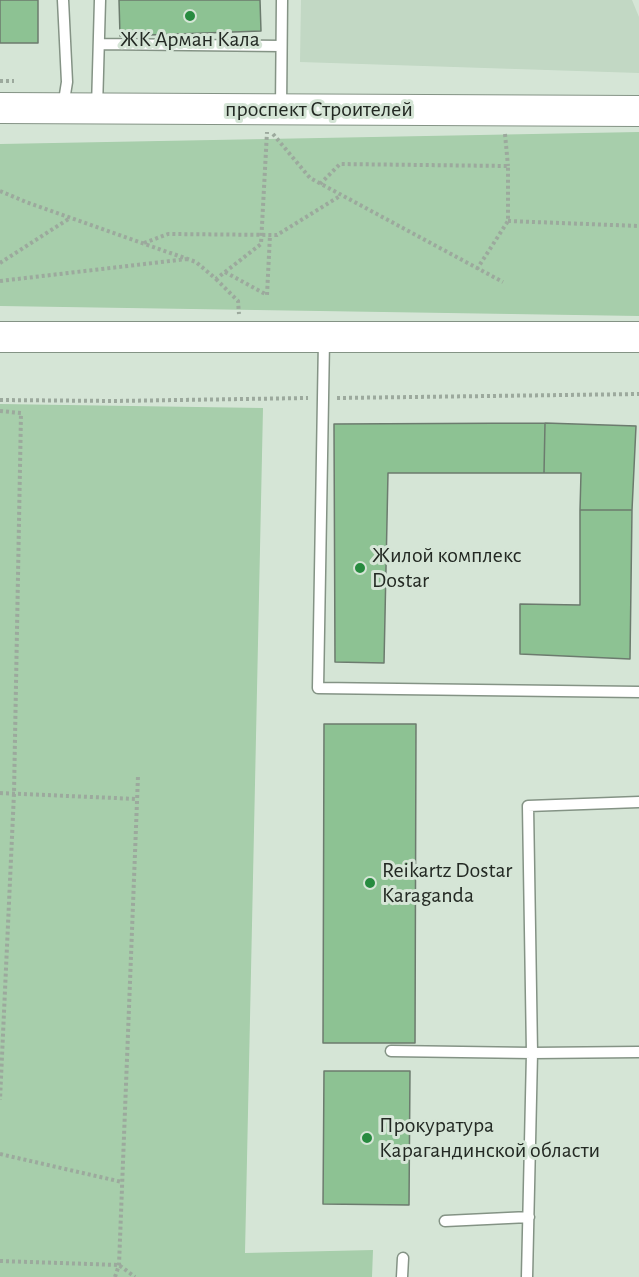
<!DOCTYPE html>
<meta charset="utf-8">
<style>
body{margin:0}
canvas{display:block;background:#d5e5d6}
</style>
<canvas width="639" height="1277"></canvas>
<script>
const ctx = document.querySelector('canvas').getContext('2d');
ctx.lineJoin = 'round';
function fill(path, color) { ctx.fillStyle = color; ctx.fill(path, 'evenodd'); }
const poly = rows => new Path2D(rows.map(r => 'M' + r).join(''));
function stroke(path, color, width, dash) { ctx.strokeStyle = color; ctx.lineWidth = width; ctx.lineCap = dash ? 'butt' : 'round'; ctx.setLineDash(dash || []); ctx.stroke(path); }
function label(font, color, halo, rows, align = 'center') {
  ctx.font = font + ' "Alegreya Sans",sans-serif'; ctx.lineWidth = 6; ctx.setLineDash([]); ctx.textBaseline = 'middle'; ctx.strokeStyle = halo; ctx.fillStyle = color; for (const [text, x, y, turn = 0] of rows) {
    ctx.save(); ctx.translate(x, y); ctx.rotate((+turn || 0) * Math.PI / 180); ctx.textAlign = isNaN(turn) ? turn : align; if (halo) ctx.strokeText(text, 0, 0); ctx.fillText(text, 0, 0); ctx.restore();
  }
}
fill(poly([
 [301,0,632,0,639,17,639,73,300,62]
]), '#c2d8c4');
fill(poly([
 [639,132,639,316,0,306,0,144],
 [0,404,263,408,245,1253,373,1250,372,1277,0,1277]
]), '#a7ceab');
const building = poly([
 [0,0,38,0,38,43,0,43,0,0],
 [119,0,260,0,261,31,120,36,119,0],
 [545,423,544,473,388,473,384,663,335,662,334,424,545,423],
 [545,423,636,426,632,510,580,510,581,473,544,473,545,423],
 [580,510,632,510,630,659,520,654,520,604,580,605,580,510],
 [324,724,416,724,415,1043,323,1043,324,724],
 [324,1071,410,1071,409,1205,323,1204,324,1071]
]);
fill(building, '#8dc293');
stroke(building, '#6c7b6e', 1.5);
const lane = poly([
 [99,44,281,46],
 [63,107,67,82,63,0],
 [97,108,100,0],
 [281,109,282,0],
 [324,340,318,688,639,692],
 [391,1051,532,1053,639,1052],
 [445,1221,529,1217],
 [402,1277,403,1258],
 [527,1277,532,1053,528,806,639,802]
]);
const secondary = poly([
 [0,108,639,111],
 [0,337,639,337]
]);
stroke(lane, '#849385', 13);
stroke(secondary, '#849385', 32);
stroke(poly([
 [0,81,14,81],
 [273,134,310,178,503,282],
 [505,134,508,166],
 [320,184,340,164,508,166,508,221,477,269],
 [0,191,26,202,196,262,216,279,261,244,267,132],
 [508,221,639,226],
 [144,243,168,234,277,235,340,196],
 [0,263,70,218],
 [225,272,267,295,270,235],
 [216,279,238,301,239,314],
 [0,281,187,259],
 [337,398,639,394],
 [0,400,114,401,308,398],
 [0,411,21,413,14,793,0,1100],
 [0,793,137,799],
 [0,1154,122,1182],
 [0,1261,119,1265,135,1277],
 [115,1277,119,1265,138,776]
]), '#9ca99d', 4, [3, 3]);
stroke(lane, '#fff', 10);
stroke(secondary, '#fff', 30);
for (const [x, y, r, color] of [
 [190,16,6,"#278b3f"],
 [360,568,6,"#278b3f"],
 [370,883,6,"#278b3f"],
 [367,1138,6,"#278b3f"]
]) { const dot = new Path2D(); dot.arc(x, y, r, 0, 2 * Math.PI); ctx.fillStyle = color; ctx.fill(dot); stroke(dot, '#d5e5d6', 2); }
label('22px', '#232923', '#d5e5d6', [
 ["ЖК Арман Кала",190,39,"center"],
 ["Жилой комплекс",372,555],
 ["Dostar",372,580],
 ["Reikartz Dostar",382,870],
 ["Karaganda",382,895],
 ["Прокуратура",379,1125],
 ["Карагандинской области",379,1150]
], 'left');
label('22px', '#232923', '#d5e5d6', [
 ["проспект Строителей",319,109]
]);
</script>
